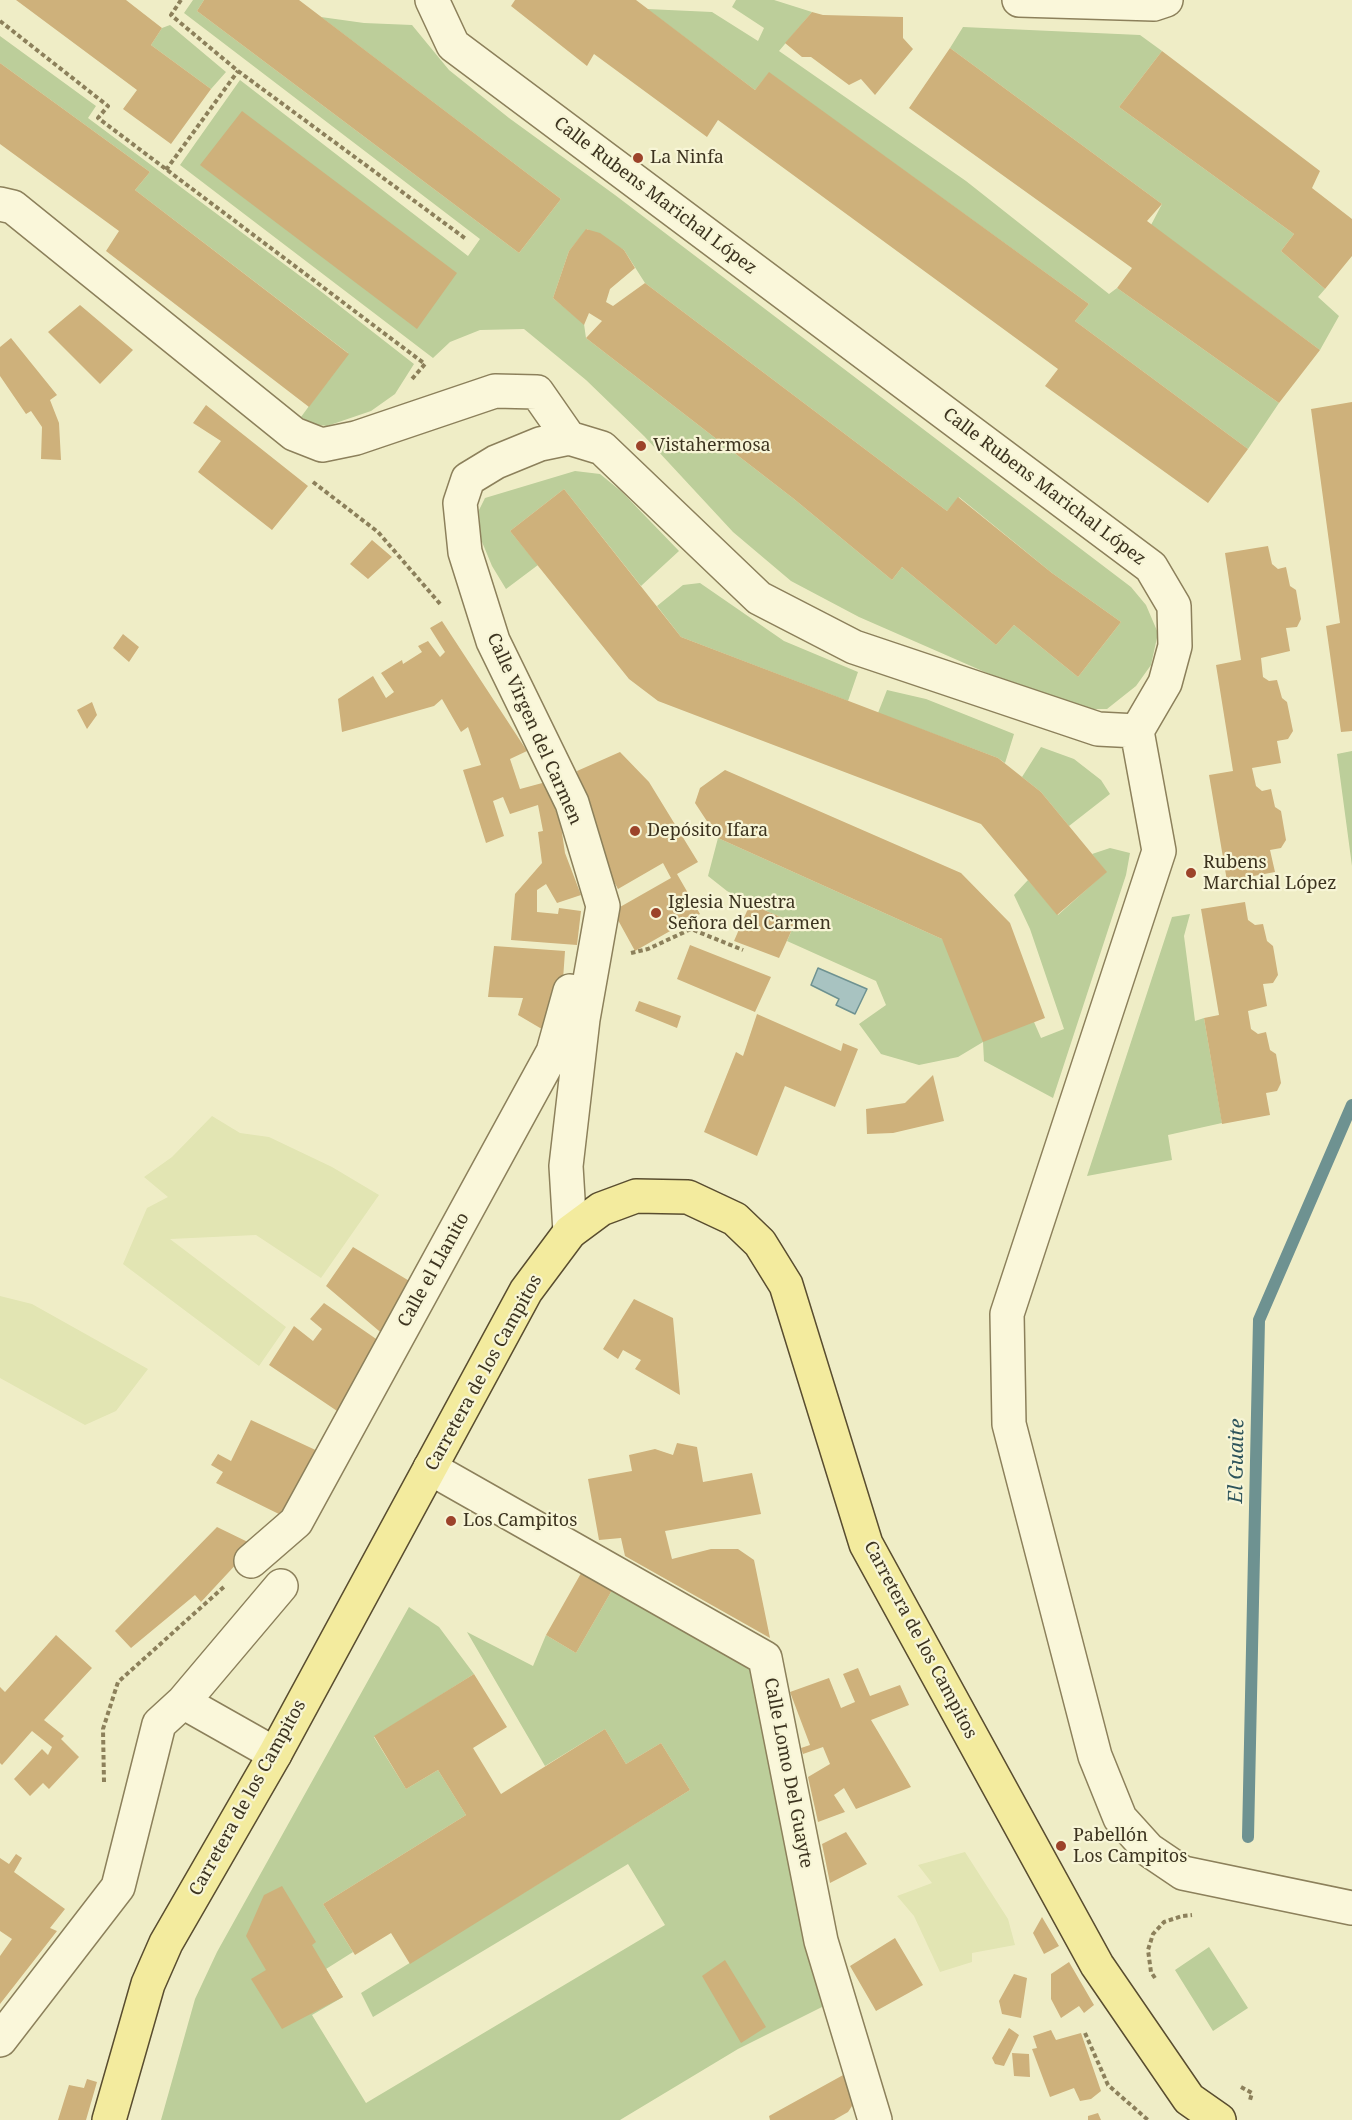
<!DOCTYPE html>
<meta charset="utf-8">
<style>
body{margin:0}
canvas{display:block;background:#efedc6}
</style>
<canvas width="1352" height="2120"></canvas>
<script>
const ctx = document.querySelector('canvas').getContext('2d');
ctx.lineJoin = 'round';
function fill(path, color) { ctx.fillStyle = color; ctx.fill(path, 'evenodd'); }
const poly = rows => new Path2D(rows.map(r => 'M' + r).join(''));
function stroke(path, color, width, dash) { ctx.strokeStyle = color; ctx.lineWidth = width; ctx.lineCap = dash ? 'butt' : 'round'; ctx.setLineDash(dash || []); ctx.stroke(path); }
function label(font, color, halo, rows, align = 'center') {
  ctx.font = font + ' "Noto Serif",serif'; ctx.lineWidth = 4.5; ctx.setLineDash([]); ctx.textBaseline = 'middle'; ctx.strokeStyle = halo; ctx.fillStyle = color; for (const [text, x, y, turn = 0] of rows) {
    ctx.save(); ctx.translate(x, y); ctx.rotate((+turn || 0) * Math.PI / 180); ctx.textAlign = isNaN(turn) ? turn : align; if (halo) ctx.strokeText(text, 0, 0); ctx.fillText(text, 0, 0); ctx.restore();
  }
}
fill(poly([
 [212,1116,240,1133,269,1137,332,1167,379,1195,321,1278,256,1235,170,1239,286,1327,259,1366,123,1264,147,1208,168,1197,144,1177,172,1157],
 [0,1296,32,1304,148,1369,116,1411,85,1425,0,1378],
 [965,1852,1008,1919,1015,1945,972,1953,972,1962,940,1972,914,1916,897,1896,932,1883,918,1865]
]), '#e2e5b3');
fill(poly([
 [193,0,204,0,197,11,519,253,561,199,321,17,364,23,412,25,449,70,509,118,615,195,1131,587,1146,605,1158,633,1151,665,1136,686,1107,709,1079,709,1051,701,859,617,791,581,733,532,644,436,586,380,524,329,480,330,450,342,433,358,180,165,240,80,468,256,480,239,184,13],
 [587,229,624,250,645,283,947,511,959,497,1052,573,1121,622,1078,677,1014,625,996,645,902,567,892,580,794,499,586,338,584,324,553,298,569,251],
 [736,0,774,0,812,12,779,51,966,181,1109,294,1117,288,1279,403,1248,449,1075,321,1089,304,769,73,755,90,647,9,712,12,758,41,764,28,732,7],
 [170,25,226,72,211,89,151,45,162,28],
 [963,27,1140,35,1162,51,1119,107,1294,234,1281,251,1325,289,1318,297,1339,316,1320,350,1151,225,1162,204,950,48],
 [0,36,96,106,88,118,323,293,414,364,395,394,371,411,327,426,312,424,301,417,348,353,135,190,150,172,0,63],
 [575,471,600,474,622,492,679,551,641,586,564,489,510,531,538,565,506,589,492,566,480,537,479,510,485,498],
 [700,583,784,641,858,672,848,701,681,637,657,606,683,585],
 [887,690,926,699,1014,734,1005,763,998,758,878,713],
 [1041,747,1074,759,1101,780,1110,794,1069,826,1041,792,1022,777],
 [1352,751,1352,866,1337,754],
 [718,838,942,939,1034,1022,1041,1038,1064,1029,1030,929,1014,895,1028,880,1058,915,1106,872,1092,854,1110,848,1130,853,1126,875,1053,1098,984,1061,983,1042,958,1057,919,1065,881,1054,859,1024,886,1005,876,981,787,941,795,923,750,904,727,891,708,876],
 [1190,914,1184,936,1195,1021,1204,1018,1222,1123,1168,1135,1172,1160,1087,1176,1172,917],
 [615,1585,753,1663,826,2005,738,2049,620,2120,161,2120,195,1999,217,1952,409,1607,439,1627,474,1674,374,1737,406,1789,438,1770,466,1815,323,1904,353,1952,326,1969,343,1997,312,2015,366,2103,665,1925,628,1864,373,2017,361,1993,690,1790,661,1743,626,1764,605,1729,545,1766,467,1632,533,1666,546,1635,576,1653],
 [1209,1947,1248,2008,1213,2031,1175,1970]
]), '#bcce9a');
const water = poly([
 [818,968,867,989,855,1014,836,1005,839,999,811,985,818,968]
]);
fill(water, '#a8c3c1');
stroke(water, '#6e9291', 1.5);
stroke(poly([
 [1248,1837,1259,1320,1352,1105]
]), '#6e9291', 12);
fill(poly([
 [16,0,126,0,162,28,151,45,211,89,171,144,123,109,137,90],
 [204,0,299,0,561,199,519,253,197,11],
 [515,0,636,0,755,90,769,72,1089,304,1075,321,1248,449,1208,503,1045,386,1058,369,718,120,707,137,594,54,587,66,511,6],
 [812,12,823,15,903,17,903,38,913,49,875,95,861,79,849,85,811,57,802,57,785,43],
 [950,48,1162,204,1147,221,1320,350,1279,403,1117,288,1132,268,909,108],
 [1162,51,1320,171,1312,188,1352,219,1352,256,1325,289,1281,251,1294,234,1119,107],
 [0,63,150,172,135,190,349,354,309,407,106,251,119,231,0,144],
 [242,111,457,273,417,329,200,165],
 [586,229,600,233,624,250,635,268,610,289,606,302,613,306,645,283,947,511,958,497,1052,573,1121,622,1078,677,1014,625,996,645,902,567,892,580,794,499,586,338,602,321,589,313,584,325,553,298,569,251],
 [80,305,133,350,100,384,48,332],
 [11,338,57,395,50,400,59,423,61,460,41,459,42,427,31,411,26,414,0,376,0,347],
 [1352,402,1352,731,1341,732,1326,626,1340,623,1311,409],
 [206,405,308,486,272,530,198,472,221,441,193,423],
 [564,489,681,637,998,758,1041,792,1107,872,1057,915,981,824,658,701,629,679,510,531],
 [372,540,392,557,368,579,350,564],
 [1268,546,1272,564,1278,569,1286,567,1290,586,1296,590,1301,619,1297,627,1286,628,1290,651,1261,658,1263,677,1269,681,1277,680,1282,698,1287,702,1293,731,1288,739,1277,741,1281,763,1252,768,1256,786,1262,791,1271,789,1275,807,1281,811,1286,840,1281,848,1270,850,1275,872,1227,881,1209,775,1233,771,1216,665,1241,660,1225,553],
 [442,621,527,751,510,759,520,789,546,782,561,826,565,853,581,895,557,903,546,884,537,890,537,912,558,914,559,908,581,911,577,945,511,940,515,894,542,863,538,832,543,831,538,805,510,814,503,797,493,801,504,836,486,843,463,770,481,765,468,727,461,732,442,699,434,706,342,732,338,699,373,676,386,698,394,692,381,673,402,660,403,664,422,652,418,646,428,641,440,657,445,652,430,628],
 [123,634,139,647,129,662,113,648],
 [92,702,97,715,87,729,77,710],
 [620,752,649,782,698,862,677,874,700,914,635,951,613,911,671,878,663,863,618,889,600,856,583,814,577,771],
 [725,770,961,873,1010,923,1045,1018,983,1042,942,939,718,838,695,803,700,788],
 [1245,902,1248,920,1255,925,1263,924,1267,941,1273,946,1278,975,1273,983,1263,984,1267,1006,1248,1011,1251,1029,1258,1034,1266,1032,1270,1050,1276,1054,1281,1083,1277,1091,1266,1093,1270,1115,1222,1124,1204,1018,1219,1015,1201,909],
 [750,904,795,923,779,958,734,941],
 [690,945,771,977,755,1012,677,979],
 [494,946,565,951,562,994,552,1035,518,1015,523,998,488,997],
 [639,1001,681,1016,677,1028,635,1011],
 [757,1014,841,1051,843,1043,858,1049,835,1107,785,1086,757,1156,704,1132,736,1052,743,1056],
 [933,1075,944,1121,893,1133,867,1134,866,1109,905,1103],
 [353,1247,416,1285,385,1336,326,1286],
 [634,1299,673,1318,680,1395,635,1369,641,1360,623,1350,618,1359,603,1349],
 [324,1303,382,1343,343,1415,269,1365,294,1326,313,1341,322,1329,310,1319],
 [251,1420,322,1453,285,1517,216,1483,223,1472,211,1465,218,1454,231,1461],
 [677,1443,697,1447,703,1482,752,1473,761,1514,665,1531,672,1559,711,1549,738,1549,754,1560,770,1638,625,1556,621,1538,599,1540,588,1479,632,1471,629,1455,655,1449,673,1455],
 [217,1527,254,1545,201,1602,195,1595,131,1648,115,1631],
 [584,1568,615,1585,576,1653,546,1635],
 [56,1635,92,1668,44,1720,64,1736,61,1739,79,1757,49,1789,43,1783,30,1796,14,1779,42,1749,48,1755,52,1747,32,1731,2,1765,0,1763,0,1687,5,1692],
 [858,1668,870,1696,900,1685,909,1705,871,1720,911,1787,856,1809,844,1788,834,1795,845,1812,818,1822,808,1777,830,1764,823,1747,803,1754,801,1748,810,1745,790,1692,829,1678,841,1708,855,1702,843,1674],
 [474,1674,507,1727,473,1748,501,1794,605,1729,626,1764,661,1743,690,1790,410,1964,391,1933,355,1955,323,1904,466,1815,438,1770,406,1789,374,1736],
 [846,1832,867,1864,830,1883,822,1844],
 [16,1854,22,1858,14,1872,65,1909,50,1928,57,1931,0,2004,0,1956,12,1939,0,1931,0,1858,9,1864],
 [282,1886,316,1942,312,1945,343,1997,282,2029,251,1979,266,1970,246,1936,264,1895],
 [1042,1917,1059,1946,1044,1954,1033,1933],
 [895,1938,923,1985,876,2011,850,1966],
 [725,1960,766,2027,741,2043,702,1976],
 [1069,1962,1094,2005,1084,2013,1079,2006,1061,2018,1051,1999,1051,1974],
 [1014,1974,1027,1978,1021,2018,1002,2014,999,2001],
 [1009,2028,1019,2035,1004,2066,995,2064,992,2058],
 [1051,2030,1056,2040,1081,2033,1101,2091,1091,2099,1080,2101,1074,2088,1050,2097,1032,2049,1037,2048,1033,2036],
 [1012,2053,1029,2054,1030,2077,1014,2076],
 [845,2074,854,2103,848,2112,834,2120,770,2120,769,2116],
 [87,2079,97,2082,86,2120,58,2120,69,2085,84,2088],
 [1098,2113,1101,2120,1088,2120,1088,2116]
]), '#ceb17b');
const minor = poly([
 [432,0,453,45,1151,567,1174,606,1175,646,1165,683,1137,731],
 [1019,0,1154,4,1166,0],
 [0,204,13,207,294,434,322,445,356,438,495,391,537,392,569,438],
 [1137,731,1159,851,1007,1314,1009,1424,1095,1756,1120,1818,1149,1850,1183,1873,1352,1908],
 [570,1232,566,1166,583,1019,603,906,572,803,493,641,465,552,460,503,468,479,496,462,540,444,569,438,602,448,759,598,854,647,1098,729,1137,731],
 [430,1468,765,1658,821,1941,875,2120],
 [251,1561,296,1522,553,1052,570,991],
 [183,1702,281,1586],
 [0,2040,118,1887,159,1724,183,1702,275,1754]
]);
const major = poly([
 [109,2120,148,1984,166,1943,275,1754,526,1291,570,1232,601,1209,636,1196,688,1197,735,1219,760,1243,786,1285,866,1544,1097,1965,1189,2099,1219,2120]
]);
stroke(minor, '#8c805b', 36);
stroke(major, '#594d2f', 36);
stroke(poly([
 [181,0,171,15,238,71,466,239],
 [0,21,108,106,98,118,425,364,412,379],
 [166,170,238,71],
 [313,482,378,532,441,605],
 [631,953,648,949,691,929,743,950],
 [104,1782,103,1729,118,1682,226,1585],
 [1155,1978,1151,1972,1148,1950,1153,1934,1164,1922,1182,1916,1192,1915],
 [1085,2033,1108,2085,1148,2120],
 [1241,2087,1252,2093,1250,2100]
]), '#8c805b', 4, [4.5, 3]);
stroke(minor, '#faf7da', 33);
stroke(major, '#f3eb9e', 33);
for (const [x, y, r, color] of [
 [638,158,6,"#9c432a"],
 [641,446,6,"#9c432a"],
 [635,831,6,"#9c432a"],
 [1191,873,6,"#9c432a"],
 [656,913,6,"#9c432a"],
 [451,1521,6,"#9c432a"],
 [1061,1846,6,"#9c432a"]
]) { const dot = new Path2D(); dot.arc(x, y, r, 0, 2 * Math.PI); ctx.fillStyle = color; ctx.fill(dot); stroke(dot, '#f7f5d6', 2); }
label('18px', '#3c331f', '#f7f5d6', [
 ["La Ninfa",650,158],
 ["Vistahermosa",653,446],
 ["Depósito Ifara",647,831],
 ["Rubens",1203,863],
 ["Marchial López",1203,884],
 ["Iglesia Nuestra",668,903],
 ["Señora del Carmen",668,924],
 ["Los Campitos",463,1521],
 ["Pabellón",1073,1836],
 ["Los Campitos",1073,1857]
], 'left');
label('18px', '#3c331f', '#f7f5d6', [
 ["Calle Rubens Marichal López",655,196,37],
 ["Calle Rubens Marichal López",1044,487,37],
 ["Calle Virgen del Carmen",534,729,66],
 ["Calle el Llanito",434,1270,-61],
 ["Carretera de los Campitos",484,1373,-61],
 ["Carretera de los Campitos",920,1640,62],
 ["Calle Lomo Del Guayte",788,1773,79],
 ["Carretera de los Campitos",248,1798,-61]
]);
label('italic 20px', '#2e545b', '#f7f5d6', [
 ["El Guaite",1237,1461,-89]
]);
</script>
